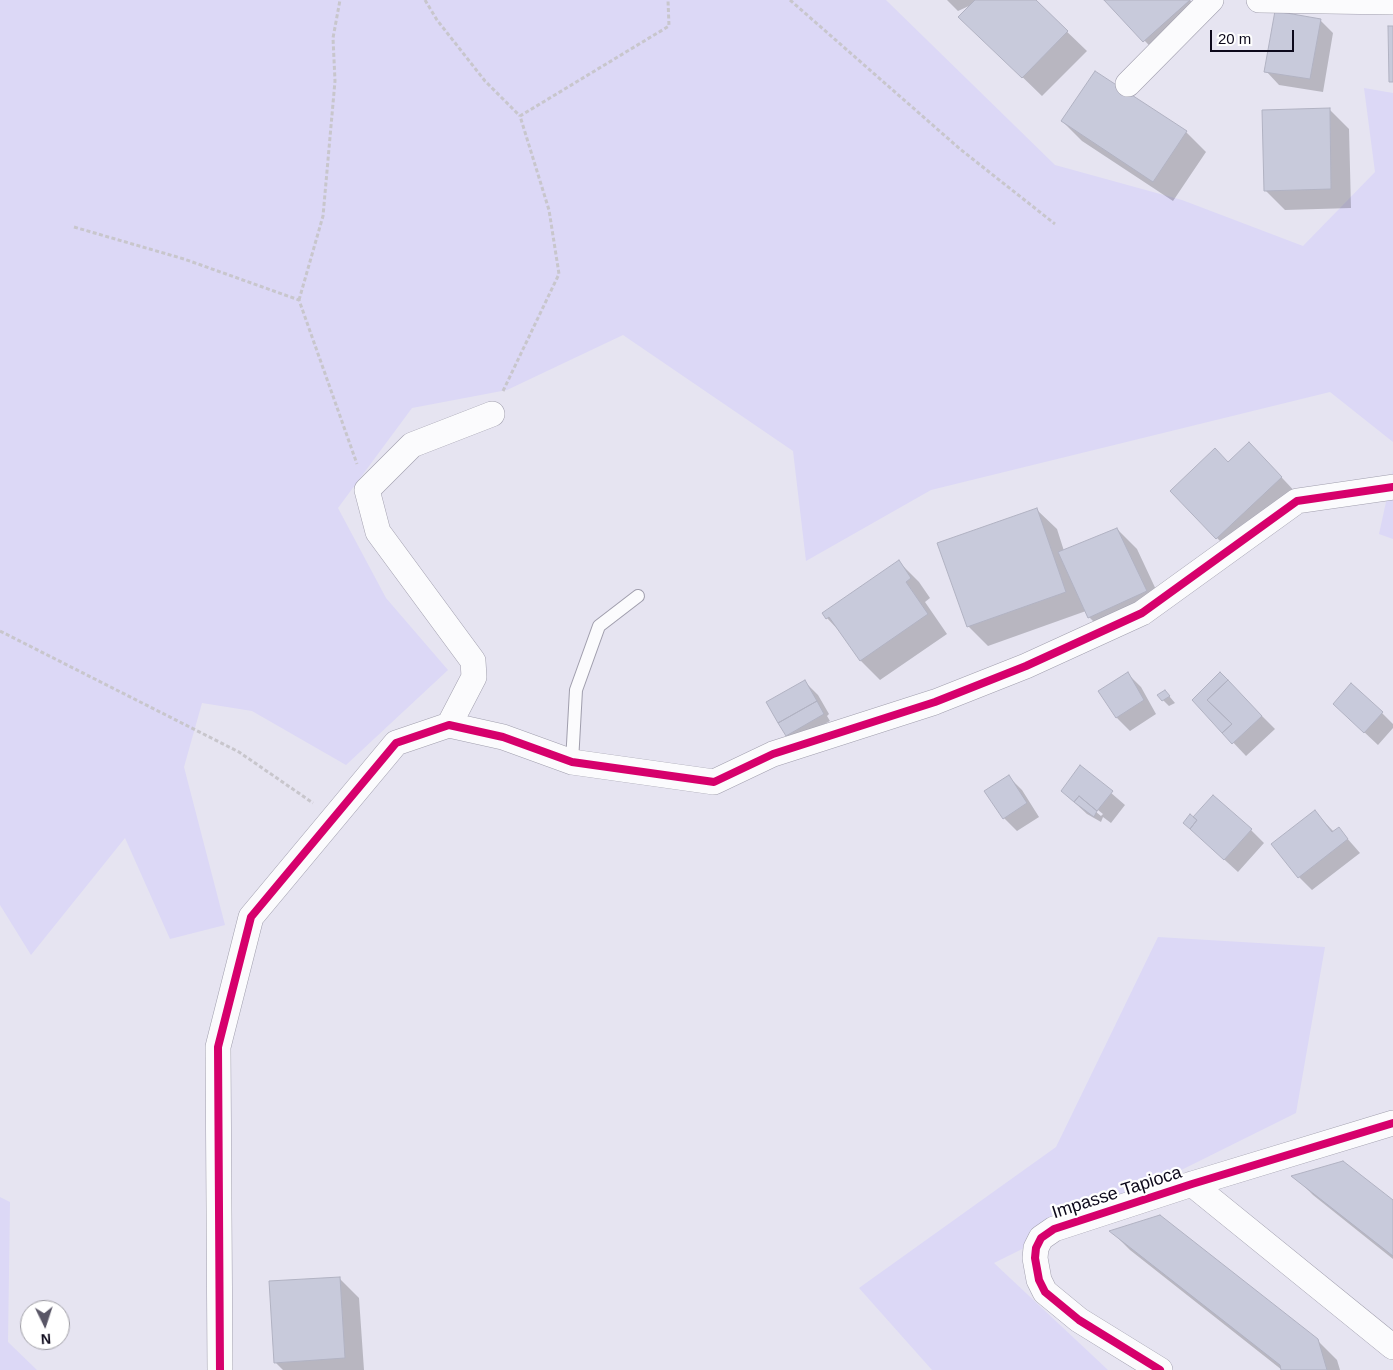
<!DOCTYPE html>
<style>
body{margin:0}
#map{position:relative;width:1393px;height:1370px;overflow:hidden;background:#e6e4f1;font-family:Arial,sans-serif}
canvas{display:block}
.north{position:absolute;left:20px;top:1300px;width:50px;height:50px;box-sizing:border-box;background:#fff;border:1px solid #9e9da4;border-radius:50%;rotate:176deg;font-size:14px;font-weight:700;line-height:20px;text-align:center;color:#0d091b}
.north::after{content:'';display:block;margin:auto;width:18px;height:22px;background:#595666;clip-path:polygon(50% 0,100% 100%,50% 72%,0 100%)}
.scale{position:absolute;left:1210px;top:30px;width:84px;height:22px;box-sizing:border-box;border:2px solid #0d091b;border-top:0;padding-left:6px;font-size:15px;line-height:18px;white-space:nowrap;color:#0d091b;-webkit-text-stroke:4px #fff;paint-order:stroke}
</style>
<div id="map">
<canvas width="1393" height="1370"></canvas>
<div class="north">N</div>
<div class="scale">20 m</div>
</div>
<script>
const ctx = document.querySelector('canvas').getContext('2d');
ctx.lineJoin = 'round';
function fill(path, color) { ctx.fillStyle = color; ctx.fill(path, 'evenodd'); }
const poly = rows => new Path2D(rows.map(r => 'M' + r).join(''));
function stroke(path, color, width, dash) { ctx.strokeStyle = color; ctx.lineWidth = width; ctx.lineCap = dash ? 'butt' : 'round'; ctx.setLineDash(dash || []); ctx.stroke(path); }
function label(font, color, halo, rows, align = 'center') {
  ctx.font = font + ' Arial,sans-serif'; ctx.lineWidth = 4.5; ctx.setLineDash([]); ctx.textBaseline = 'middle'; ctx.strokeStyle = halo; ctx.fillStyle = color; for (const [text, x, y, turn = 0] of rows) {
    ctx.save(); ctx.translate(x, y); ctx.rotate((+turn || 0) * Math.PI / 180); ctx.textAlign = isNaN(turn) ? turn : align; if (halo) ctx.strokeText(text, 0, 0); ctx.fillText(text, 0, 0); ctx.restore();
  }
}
fill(poly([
 [0,0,886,0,1055,165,1182,200,1303,246,1375,172,1364,88,1393,93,1393,442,1330,392,931,490,806,561,793,451,623,335,507,390,412,408,338,508,386,598,448,670,346,765,252,711,202,703,184,767,225,925,170,939,125,838,31,955,0,905],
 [1393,470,1393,539,1379,534],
 [1158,937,1325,947,1296,1113,994,1263,1108,1370,932,1370,859,1288,1056,1147],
 [0,1197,10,1202,8,1342,37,1370,0,1370]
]), '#dcd8f6');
fill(poly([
 [947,0,1034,0,1087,51,1042,96,980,36,971,5,958,11],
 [1106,0,1190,0,1209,20,1164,61],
 [1320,20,1333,33,1323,92,1279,85,1266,71],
 [1095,72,1186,132,1206,152,1173,201,1082,141,1062,121],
 [1329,109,1349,129,1351,208,1285,210,1265,190],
 [1228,464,1269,464,1300,497,1236,557,1217,538],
 [1037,510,1057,529,1064,551,1117,529,1137,549,1166,611,1109,637,1089,617,1086,611,988,646,968,626],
 [899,562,919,582,930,598,925,602,947,634,880,680,860,660,843,635,827,618],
 [1128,674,1141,687,1156,714,1130,731,1117,718,1100,691],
 [1220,674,1275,729,1246,756,1193,700],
 [804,681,818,695,829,714,827,716,830,721,793,741,787,735],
 [1165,691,1175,703,1169,706,1163,700],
 [1382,713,1393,724,1393,728,1378,745,1348,717],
 [1081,767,1125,805,1111,823,1103,817,1101,822,1087,814,1062,791],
 [1079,795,1103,814,1101,816,1079,798],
 [1009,777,1022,790,1039,817,1017,831,1004,818],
 [1315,812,1334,832,1339,829,1360,853,1312,890,1299,877],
 [1251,830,1264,843,1238,872,1205,842],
 [1294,1176,1393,1202,1393,1259,1313,1195],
 [1111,1231,1317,1340,1337,1360,1340,1370,1282,1370,1130,1250],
 [339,1278,359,1298,364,1370,283,1370,276,1363]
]), '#0003');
const building = poly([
 [975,0,1036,0,1068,31,1022,78,958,17,975,0],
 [1104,0,1190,0,1143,42,1104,0],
 [1275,11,1321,19,1310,79,1264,72,1275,11],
 [1388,26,1393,26,1393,82,1389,82,1388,26],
 [1095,71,1187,131,1153,182,1061,121,1095,71],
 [1330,108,1331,189,1264,191,1262,110,1330,108],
 [1249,442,1282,477,1216,539,1170,491,1215,448,1228,462,1249,442],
 [1037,508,1066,592,967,627,937,543,1037,508],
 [1117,528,1147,591,1088,618,1058,552,1117,528],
 [899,560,911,578,906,582,928,614,860,661,829,617,826,619,822,613,899,560],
 [1128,672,1144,700,1116,718,1098,691,1128,672],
 [1220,672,1228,680,1207,700,1232,724,1222,733,1192,700,1220,672],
 [805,680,817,701,778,723,766,702,805,680],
 [1228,680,1262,716,1232,744,1222,733,1232,724,1207,700,1228,680],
 [1351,683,1383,712,1364,733,1333,704,1351,683],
 [1165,690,1170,696,1162,701,1157,695,1165,690],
 [817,701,824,714,786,736,778,723,817,701],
 [1080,765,1113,791,1097,811,1079,796,1074,802,1061,791,1080,765],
 [1009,775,1027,803,1003,819,984,791,1009,775],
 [1213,795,1252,829,1224,860,1190,829,1197,820,1193,817,1213,795],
 [1079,796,1097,811,1094,817,1074,802,1079,796],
 [1315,810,1332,832,1339,827,1348,839,1298,878,1271,844,1315,810],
 [1190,814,1197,820,1190,829,1183,823,1190,814],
 [1343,1161,1393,1200,1393,1256,1291,1176,1343,1161],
 [1160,1215,1318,1339,1327,1370,1281,1370,1280,1365,1109,1231,1160,1215],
 [340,1277,345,1358,274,1363,269,1281,340,1277]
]);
fill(building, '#c8cadb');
stroke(building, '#b1b2c2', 1);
const lane = poly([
 [572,762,576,690,599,626,638,596]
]);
const street = poly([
 [1259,0,1393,2],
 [1128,84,1211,0],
 [449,725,474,677,473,661,378,532,367,490,412,445,492,414],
 [1192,1184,1393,1347],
 [220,1370,218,1047,251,917,396,743,449,725,503,737,572,762,714,782,773,754,935,702,1026,666,1142,613,1297,501,1393,487],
 [1160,1370,1079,1320,1045,1292,1039,1280,1035,1258,1036,1248,1041,1238,1054,1229,1192,1184,1393,1123]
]);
stroke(lane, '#a09ead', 14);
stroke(street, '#a09ead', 26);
stroke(poly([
 [425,0,437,20,485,81,520,116],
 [790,0,960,149,1055,224],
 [74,227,184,259,299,300,357,464],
 [299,300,323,216,335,81,333,38,340,0],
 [503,391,559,274,549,210,520,116,669,26,668,0],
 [0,631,239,752,313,803]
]), '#c8c6cc', 3, [4, 2.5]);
stroke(lane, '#fbfbfd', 12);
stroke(street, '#fbfbfd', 25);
stroke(poly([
 [220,1370,218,1047,251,917,396,743,449,725,503,737,572,762,714,782,773,754,935,702,1026,666,1142,613,1297,501,1393,487],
 [1160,1370,1079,1320,1045,1292,1039,1280,1035,1258,1036,1248,1041,1238,1054,1229,1192,1184,1393,1123]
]), '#d6006c', 8);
label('18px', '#0d091b', '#fff', [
 ["Impasse Tapioca",1117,1193,-18]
]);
</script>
